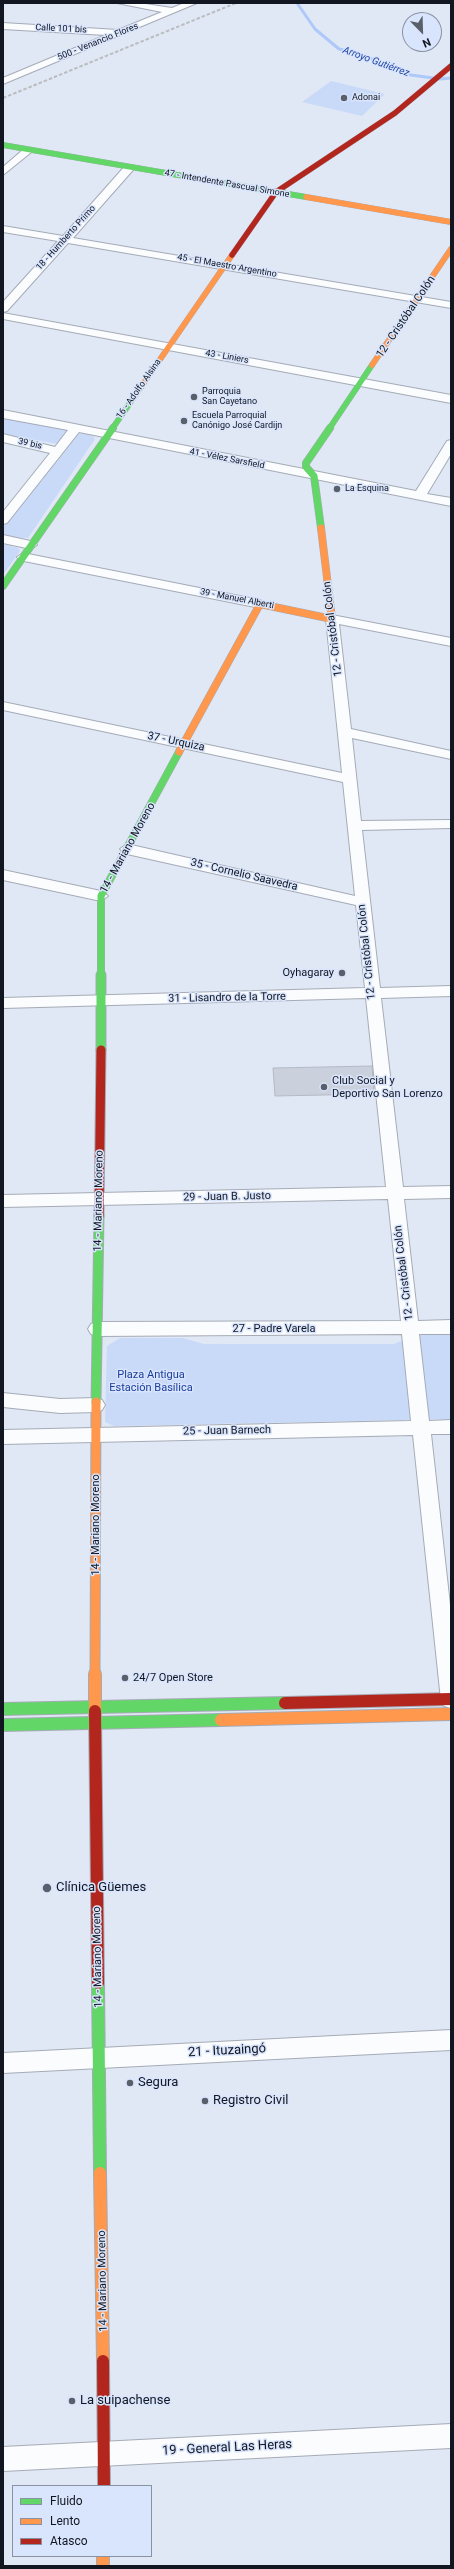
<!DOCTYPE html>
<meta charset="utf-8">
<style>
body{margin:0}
#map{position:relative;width:454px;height:2569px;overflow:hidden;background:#e1e8f5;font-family:Roboto,sans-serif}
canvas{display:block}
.frame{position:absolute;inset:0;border:4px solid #111620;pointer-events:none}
.legend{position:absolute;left:12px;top:2485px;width:140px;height:72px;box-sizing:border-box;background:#d9e5fd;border:1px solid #8992a5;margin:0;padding:5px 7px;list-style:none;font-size:12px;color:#111620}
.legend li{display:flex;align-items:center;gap:8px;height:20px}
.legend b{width:20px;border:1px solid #8992a5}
.north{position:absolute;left:402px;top:12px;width:40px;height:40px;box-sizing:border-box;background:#d9e5fd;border:1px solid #8992a5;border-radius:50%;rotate:157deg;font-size:11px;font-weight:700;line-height:16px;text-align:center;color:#111620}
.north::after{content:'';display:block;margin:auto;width:14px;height:18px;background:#5a606b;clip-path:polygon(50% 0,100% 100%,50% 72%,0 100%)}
</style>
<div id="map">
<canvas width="454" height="2569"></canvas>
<div class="frame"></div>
<ul class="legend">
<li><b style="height:5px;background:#63d668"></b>Fluido</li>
<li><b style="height:5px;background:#ff974d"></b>Lento</li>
<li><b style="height:5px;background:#b3261e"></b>Atasco</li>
</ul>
<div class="north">N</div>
</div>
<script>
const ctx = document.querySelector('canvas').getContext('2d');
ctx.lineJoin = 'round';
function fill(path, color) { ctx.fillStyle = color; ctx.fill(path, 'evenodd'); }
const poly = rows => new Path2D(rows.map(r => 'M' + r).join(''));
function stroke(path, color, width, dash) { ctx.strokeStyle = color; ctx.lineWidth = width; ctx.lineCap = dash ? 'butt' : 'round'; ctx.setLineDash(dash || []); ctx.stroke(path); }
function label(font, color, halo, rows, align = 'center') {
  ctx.font = font + ' Roboto,sans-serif'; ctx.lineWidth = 3; ctx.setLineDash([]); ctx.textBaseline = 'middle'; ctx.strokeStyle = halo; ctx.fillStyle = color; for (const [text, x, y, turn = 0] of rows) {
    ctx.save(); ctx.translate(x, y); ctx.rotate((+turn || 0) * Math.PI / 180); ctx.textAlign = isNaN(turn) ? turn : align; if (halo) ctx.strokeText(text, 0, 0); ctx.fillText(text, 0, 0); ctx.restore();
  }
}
fill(poly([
 [331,81,385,94,362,116,302,102],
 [3,416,69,430,58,444,3,434],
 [84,433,93,436,95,439,28,538,3,537,3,527,77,434],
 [3,544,18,548,20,551,3,575],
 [451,1332,451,1419,114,1426,105,1422,107,1346,120,1338,183,1338,204,1344,394,1344,420,1333]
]), '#c9d9f8');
stroke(poly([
 [297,3,315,29,339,49,357,53,411,75,440,79,451,78]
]), '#afc8fa', 3);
const building = poly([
 [372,1066,374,1094,275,1096,273,1068,372,1066]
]);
fill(building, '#cbd1dc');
stroke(building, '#b4bac5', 1);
const street = poly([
 [117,3,139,3,172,8,184,3,197,3,3,84,3,78,106,35,3,29,3,23,118,30,162,12,117,3],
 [25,148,34,150,3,175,3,167,25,148],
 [129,165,134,168,133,170,73,238,451,302,451,308,68,243,7,311,3,312,3,302,58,241,3,232,3,226,63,236,125,166,129,165],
 [3,313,451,395,451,403,3,319,3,313],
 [3,410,416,491,447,441,451,440,451,454,427,494,451,498,451,506,79,432,7,523,3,524,3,512,50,453,3,442,3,434,55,447,68,430,3,418,3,410],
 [3,535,35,542,37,545,31,549,3,543,3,535],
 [23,553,260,600,266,604,260,608,19,560,17,557,23,553],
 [332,615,451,638,451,646,339,624,351,729,451,751,451,759,352,738,361,821,451,820,451,828,362,830,380,988,451,986,451,996,381,998,403,1187,451,1186,451,1198,404,1199,418,1321,451,1320,451,1334,419,1334,429,1421,451,1420,451,1434,431,1434,451,1614,451,1708,444,1706,441,1700,413,1435,3,1444,3,1430,411,1421,402,1334,97,1336,91,1334,88,1329,91,1324,97,1322,401,1321,388,1199,3,1207,3,1195,386,1187,366,998,3,1008,3,998,365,988,356,905,127,854,120,849,127,844,355,896,343,782,3,710,3,702,342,773,326,619,332,615],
 [3,870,101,891,108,896,101,901,3,880,3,870],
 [3,1393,60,1399,96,1398,102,1400,105,1405,102,1410,96,1412,60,1413,3,1407,3,1393],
 [451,2030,451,2050,3,2073,3,2053,451,2030],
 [451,2424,451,2448,3,2471,3,2447,451,2424]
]);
const fastFar3 = poly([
 [3,145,306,197],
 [112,429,141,387],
 [329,429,372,365]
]);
const fastFar2 = poly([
 [321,528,314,476,306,467,306,463,330,428],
 [3,586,113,428],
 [101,976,101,896,179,752]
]);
const fastFar1 = poly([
 [101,975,101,1050],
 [96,1402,99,1216]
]);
const fast = poly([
 [3,1709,285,1703],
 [3,1725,221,1720],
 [98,1983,100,2173]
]);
const slowFar3 = poly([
 [306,197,451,222],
 [372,365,451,249],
 [141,387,232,255]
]);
const slowFar2 = poly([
 [179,752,260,604,332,619,321,528]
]);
const slowFar1 = poly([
 [95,1675,96,1402]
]);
const slow = poly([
 [95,1711,95,1674],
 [221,1720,451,1714],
 [100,2173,103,2361],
 [103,2556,103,2566]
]);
const jamFar2 = poly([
 [232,255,276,192,395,113,451,66]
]);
const jamFar1 = poly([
 [99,1216,101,1050]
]);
const jam = poly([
 [285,1703,451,1699],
 [95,1711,98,1983],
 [103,2361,104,2486]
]);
stroke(street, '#a5abb6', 2);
stroke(fastFar3, '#a5abb6', 6);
stroke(fastFar2, '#a5abb6', 8);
stroke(fastFar1, '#a5abb6', 11);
stroke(fast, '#a5abb6', 14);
stroke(slowFar3, '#a5abb6', 6);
stroke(slowFar2, '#a5abb6', 8);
stroke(slowFar1, '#a5abb6', 11);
stroke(slow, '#a5abb6', 14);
stroke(jamFar2, '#a5abb6', 6);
stroke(jamFar1, '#a5abb6', 11);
stroke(jam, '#a5abb6', 14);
fill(street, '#fafcfe');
stroke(fastFar3, '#63d668', 5.5);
stroke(fastFar2, '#63d668', 7);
stroke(fastFar1, '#63d668', 9);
stroke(fast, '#63d668', 12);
stroke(slowFar3, '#ff974d', 5.5);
stroke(slowFar2, '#ff974d', 7);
stroke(slowFar1, '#ff974d', 9);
stroke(slow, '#ff974d', 12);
stroke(jamFar2, '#b3261e', 5.5);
stroke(jamFar1, '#b3261e', 9);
stroke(jam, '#b3261e', 12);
stroke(poly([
 [3,98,236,3]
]), '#babcbf', 2, [3.5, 2]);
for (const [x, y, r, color] of [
 [344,98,4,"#5a606b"],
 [194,397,4,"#5a606b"],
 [184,421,4,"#5a606b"],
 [337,489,4,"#5a606b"],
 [342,973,4,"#5a606b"],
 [324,1087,4,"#5a606b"],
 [125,1678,4,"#5a606b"],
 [47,1888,5,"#5a606b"],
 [130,2083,4,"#5a606b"],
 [205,2101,4,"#5a606b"],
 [72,2401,4,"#5a606b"]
]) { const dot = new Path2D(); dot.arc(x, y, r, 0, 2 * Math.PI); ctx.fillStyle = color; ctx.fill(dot); stroke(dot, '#d9e5fd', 1.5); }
label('9px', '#111620', '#d9e5fd', [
 ["Calle 101 bis",61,29,3],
 ["500 - Venancio Flores",98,42,-22],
 ["47 - Intendente Pascual Simone",227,184,10],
 ["18 - Humberto Primo",66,238,-48],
 ["45 - El Maestro Argentino",227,266,10],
 ["43 - Liniers",227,357,10],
 ["16 - Adolfo Alsina",139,389,-55],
 ["39 bis",30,444,13],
 ["41 - Vélez Sarsfield",227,459,11],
 ["39 - Manuel Alberti",237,599,11]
]);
label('9px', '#111620', '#d9e5fd', [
 ["Adonai",352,98],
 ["Parroquia",202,392],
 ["San Cayetano",202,402],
 ["Escuela Parroquial",192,416],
 ["Canónigo José Cardijn",192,426],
 ["La Esquina",345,489]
], 'left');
label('italic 10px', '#2044a1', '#d9e5fd', [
 ["Arroyo Gutiérrez",376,62,20]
]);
label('11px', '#111620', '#d9e5fd', [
 ["12 - Cristóbal Colón",406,317,-56],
 ["12 - Cristóbal Colón",333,629,-97],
 ["37 - Urquiza",176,742,12],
 ["14 - Mariano Moreno",128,848,-61],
 ["35 - Cornelio Saavedra",244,875,13],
 ["12 - Cristóbal Colón",367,952,-96],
 ["31 - Lisandro de la Torre",227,998,-1],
 ["29 - Juan B. Justo",227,1197,-1],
 ["14 - Mariano Moreno",99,1201,-89],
 ["12 - Cristóbal Colón",404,1273,-97],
 ["27 - Padre Varela",274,1329],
 ["25 - Juan Barnech",227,1431,-1],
 ["14 - Mariano Moreno",96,1525,-90],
 ["14 - Mariano Moreno",98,1957,-91],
 ["14 - Mariano Moreno",103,2281,-91]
]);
label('11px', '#111620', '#d9e5fd', [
 ["Oyhagaray",334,973,"right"],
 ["Club Social y",332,1081],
 ["Deportivo San Lorenzo",332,1094],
 ["24/7 Open Store",133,1678]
], 'left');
label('11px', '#1a3d9a', '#d9e5fd', [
 ["Plaza Antigua",151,1375],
 ["Estación Basílica",151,1388]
]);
label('13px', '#111620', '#d9e5fd', [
 ["Clínica Güemes",56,1888],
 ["Segura",138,2083],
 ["Registro Civil",213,2101],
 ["La suipachense",80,2401]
], 'left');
label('13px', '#111620', '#d9e5fd', [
 ["21 - Ituzaingó",227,2051,-3],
 ["19 - General Las Heras",227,2448,-3]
]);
</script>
